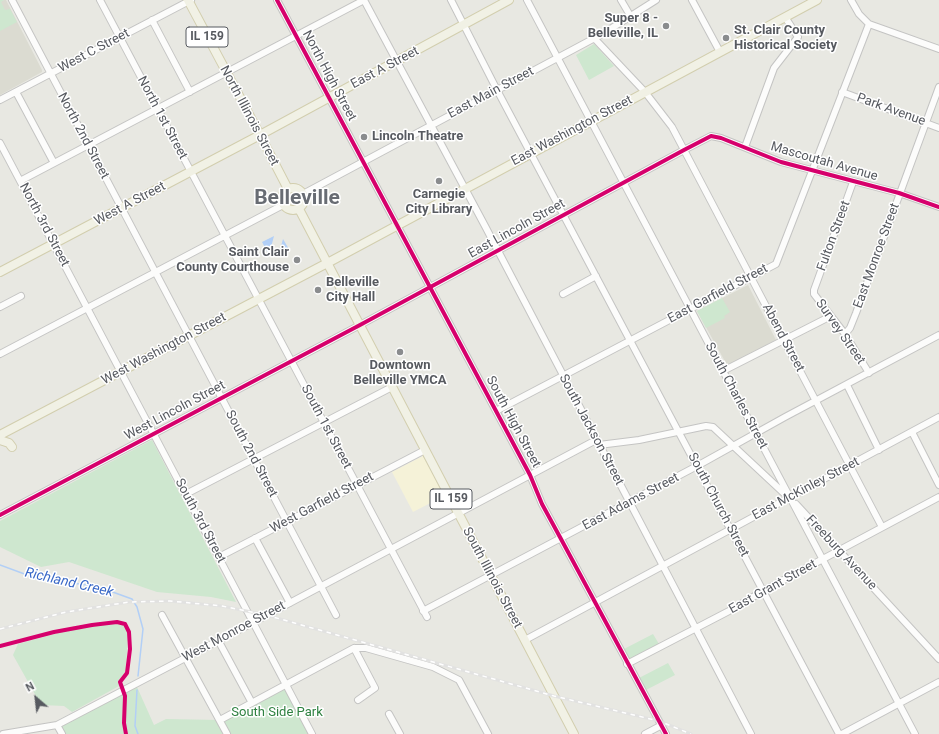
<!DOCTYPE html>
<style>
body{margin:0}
#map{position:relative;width:939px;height:734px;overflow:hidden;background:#e8e8e2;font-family:Roboto,sans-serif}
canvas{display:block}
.north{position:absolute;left:16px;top:678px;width:40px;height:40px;-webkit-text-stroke:3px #fff;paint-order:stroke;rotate:332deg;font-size:11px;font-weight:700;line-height:16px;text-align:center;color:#575a60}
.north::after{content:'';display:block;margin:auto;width:14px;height:18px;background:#575a60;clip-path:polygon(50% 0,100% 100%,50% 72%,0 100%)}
</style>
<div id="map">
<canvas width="939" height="734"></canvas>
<div class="north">N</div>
</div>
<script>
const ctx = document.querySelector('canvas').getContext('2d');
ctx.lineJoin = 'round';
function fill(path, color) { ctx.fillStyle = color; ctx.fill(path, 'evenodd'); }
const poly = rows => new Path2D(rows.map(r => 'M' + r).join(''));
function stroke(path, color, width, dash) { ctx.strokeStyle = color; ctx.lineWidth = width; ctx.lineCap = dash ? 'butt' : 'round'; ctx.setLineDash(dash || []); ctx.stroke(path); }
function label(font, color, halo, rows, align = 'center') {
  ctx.font = font + ' Roboto,sans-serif'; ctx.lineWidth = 3; ctx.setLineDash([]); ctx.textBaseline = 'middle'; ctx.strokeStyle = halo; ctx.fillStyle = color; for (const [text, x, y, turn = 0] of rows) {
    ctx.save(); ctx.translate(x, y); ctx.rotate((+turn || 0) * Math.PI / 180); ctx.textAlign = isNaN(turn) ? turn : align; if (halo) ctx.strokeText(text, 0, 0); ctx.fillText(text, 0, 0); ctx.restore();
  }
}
fill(poly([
 [423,456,444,496,413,512,392,472]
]), '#f5f2d8');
fill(poly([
 [4,0,6,0,42,70,42,72,0,95,0,2],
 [748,285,776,340,727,365,697,311]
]), '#dbdbd1');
fill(poly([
 [0,0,4,0,1,2,5,10,10,9,17,22,0,31],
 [594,44,614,66,589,80,576,55],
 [722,298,730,312,724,316,725,318,706,328,697,311],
 [152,440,236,602,211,597,157,592,69,562,41,567,0,547,0,521],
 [116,623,124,625,127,629,128,634,126,671,119,680,119,686,72,712,64,706,41,705,13,655,18,644,66,631],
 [653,634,659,644,631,659,629,659,624,649],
 [668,663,675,675,646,690,639,678],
 [285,686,312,734,65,734,61,726,137,687,154,725,166,719,220,720]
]), '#cee7cf');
fill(poly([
 [274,236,269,255,262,242],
 [283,239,290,251,278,257]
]), '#b2cff6');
stroke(poly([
 [0,565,38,579,96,586,132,599,137,607,143,629,138,676],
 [137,690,135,726,138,734]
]), '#b2cff6', 1.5);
const minor = poly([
 [12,0,336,615],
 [100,0,427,617],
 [277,0,496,411,530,475,542,504,561,539,666,734],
 [364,0,485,226,751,734],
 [451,0,497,90,839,734],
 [527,0,915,734],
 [621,0,631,17],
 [692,0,720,52],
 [851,0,859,14,869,24,939,49],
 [152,20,190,92],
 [594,38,645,92,672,127,882,527],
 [16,92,54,163],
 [842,92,939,128],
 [0,100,191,0],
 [0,143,312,734],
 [745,147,774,68,798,37,785,17],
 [20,181,364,0],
 [853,182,818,279,814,290,814,294,845,334,869,373],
 [303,194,604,33,656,0],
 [563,294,596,276],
 [0,307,21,296],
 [845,334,850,328,856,313,939,87],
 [0,354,283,205],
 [723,371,831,316],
 [847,385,879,450],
 [496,411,776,264,869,24],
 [912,432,939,485],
 [599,445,639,440,706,426,713,427,788,497],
 [186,494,392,387],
 [796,504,939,659],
 [0,515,360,325,684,150,711,136,721,138,781,162,899,193,939,207],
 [255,538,290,603],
 [219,557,425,450],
 [423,611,697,466,785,417,939,335],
 [162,615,227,734],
 [218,640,252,703],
 [525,640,939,417],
 [354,648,375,688,358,700],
 [627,664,729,611,763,591,939,497],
 [389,714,400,734],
 [220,720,354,648,366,648,433,667,459,680,488,734],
 [57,725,62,734],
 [3,734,57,725,254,622,596,440],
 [645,734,662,725],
 [842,734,939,682]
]);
const major = poly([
 [188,0,260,135,288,189],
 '282 199a11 11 0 1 1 22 0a11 11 0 1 1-22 0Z',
 [299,209,574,734],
 [0,272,260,135,509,0],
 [0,435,333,260,817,0],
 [0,440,9,443,12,447]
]);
stroke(minor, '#c4c4c3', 8);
stroke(major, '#d2ceae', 10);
stroke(minor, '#fcfcfb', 6);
stroke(major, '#f1f1e5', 8);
const rail = poly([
 [0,629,66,612,129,602,170,601,222,606,266,615,554,696,659,721,691,734]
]);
stroke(rail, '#e2e2e1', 3);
stroke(rail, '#fff', 1.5, [4.5]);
stroke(poly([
 [277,0,496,411,530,475,542,504,561,539,666,734],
 [0,515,360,325,684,150,711,136,721,138,781,162,899,193,939,207],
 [0,646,54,632,92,625,117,622,125,624,129,632,130,649,127,673,120,682,125,696,124,723,126,734]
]), '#d6006c', 4);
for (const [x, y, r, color] of [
 [666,26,4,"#8a8c8e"],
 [726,38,4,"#8a8c8e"],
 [364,137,4,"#8a8c8e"],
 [439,181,4,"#8a8c8e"],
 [297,260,4,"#8a8c8e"],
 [318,290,4,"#8a8c8e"],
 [400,352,4,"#8a8c8e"]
]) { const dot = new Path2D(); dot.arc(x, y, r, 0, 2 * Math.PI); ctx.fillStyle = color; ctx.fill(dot); stroke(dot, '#fff', 1.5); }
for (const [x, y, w] of [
 [207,37,42],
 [451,499,42]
]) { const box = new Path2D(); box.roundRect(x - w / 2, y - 10, w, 20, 3); ctx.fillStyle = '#fff'; ctx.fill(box); stroke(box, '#575a60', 1); }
label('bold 12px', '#575a60', null, [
 ["IL 159",207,37],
 ["IL 159",451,499]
]);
label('bold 13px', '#575a60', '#fff', [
 ["Super 8 -",658,19,"right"],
 ["Belleville, IL",658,34,"right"],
 ["St. Clair County",734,31],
 ["Historical Society",734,46],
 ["Lincoln Theatre",372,137],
 ["Carnegie",439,195,"center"],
 ["City Library",439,210,"center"],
 ["Saint Clair",289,253,"right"],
 ["County Courthouse",289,268,"right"],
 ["Belleville",326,283],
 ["City Hall",326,298],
 ["Downtown",400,366,"center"],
 ["Belleville YMCA",400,381,"center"]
], 'left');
label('13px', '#575a60', '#fff', [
 ["West C Street",94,51,-28],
 ["East A Street",385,68,-28],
 ["North High Street",329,76,62],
 ["East Main Street",491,93,-28],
 ["Park Avenue",891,110,20],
 ["North Illinois Street",249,116,62],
 ["North 1st Street",162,118,62],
 ["East Washington Street",572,131,-28],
 ["North 2nd Street",83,136,62],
 ["Mascoutah Avenue",824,162,16],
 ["West A Street",130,204,-28],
 ["North 3rd Street",44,225,62],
 ["East Lincoln Street",517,229,-29],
 ["Fulton Street",834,236,-70],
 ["East Monroe Street",877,256,-70],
 ["East Garfield Street",718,294,-28],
 ["Survey Street",840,332,55],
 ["Abend Street",783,338,62],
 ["West Washington Street",164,349,-28],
 ["South Charles Street",736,396,62],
 ["West Lincoln Street",175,411,-28],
 ["South High Street",513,422,62],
 ["South 1st Street",326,427,62],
 ["South Jackson Street",591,430,62],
 ["South 2nd Street",251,454,62],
 ["East McKinley Street",806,489,-28],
 ["East Adams Street",631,502,-28],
 ["West Garfield Street",322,503,-28],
 ["South Church Street",718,505,62],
 ["South 3rd Street",200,521,62],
 ["Freeburg Avenue",841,553,47],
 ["South Illinois Street",492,578,62],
 ["East Grant Street",773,587,-29],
 ["West Monroe Street",234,632,-28]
]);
label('13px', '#2e8140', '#fff', [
 ["South Side Park",277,713]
]);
label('italic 14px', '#3968c7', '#fff', [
 ["Richland Creek",69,583,13]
]);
label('bold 21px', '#686c73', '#fff', [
 ["Belleville",297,199]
]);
</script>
